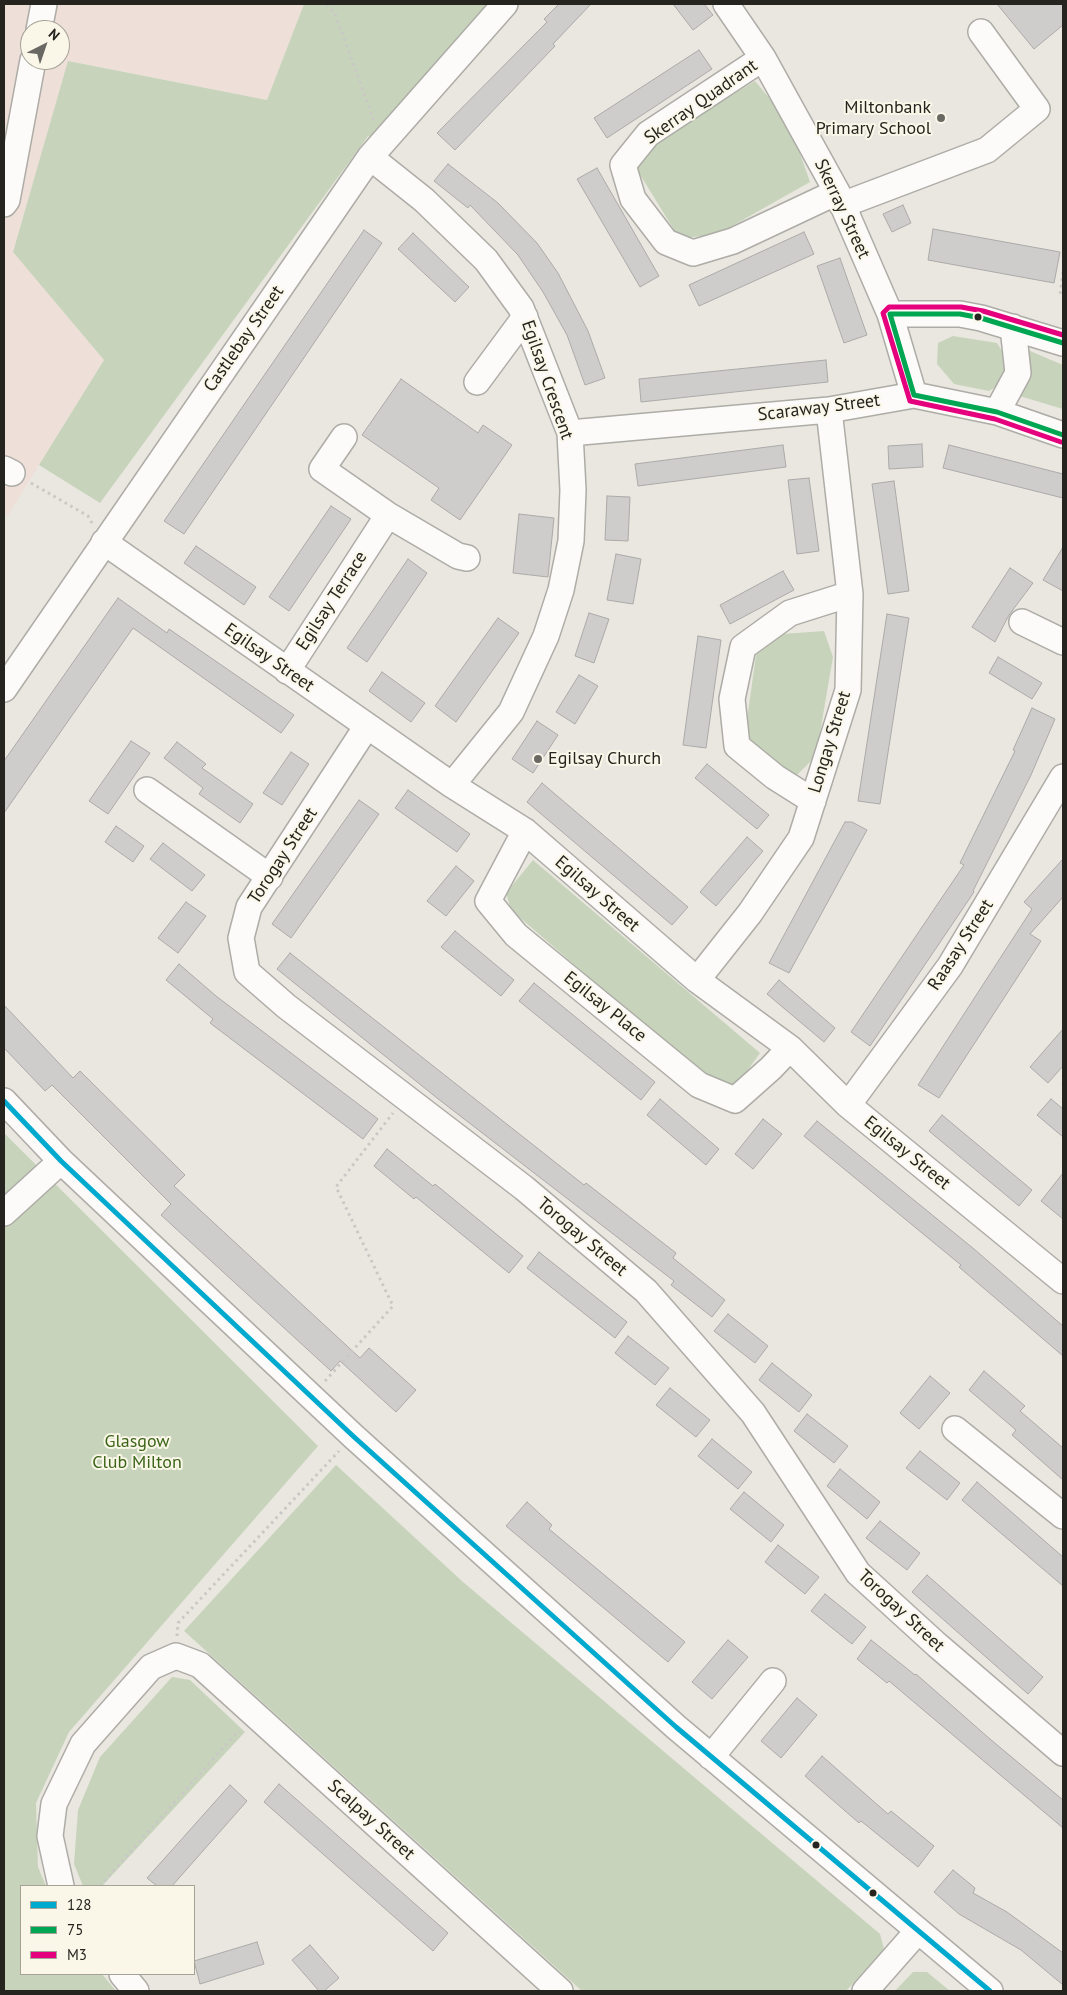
<!DOCTYPE html>
<style>
body{margin:0}
#map{position:relative;width:1067px;height:1995px;overflow:hidden;background:#e9e7df;font-family:"PT Sans",sans-serif}
canvas{display:block}
.frame{position:absolute;inset:0;border:5px solid #25241f;pointer-events:none}
.legend{position:absolute;left:20px;top:1885px;width:175px;height:90px;box-sizing:border-box;background:#faf7e9;border:1px solid #a5a398;margin:0;padding:6px 9px;list-style:none;font-size:15px;color:#25241f}
.legend li{display:flex;align-items:center;gap:10px;height:25px}
.legend b{width:25px;border:1px solid #a5a398}
.north{position:absolute;left:20px;top:20px;width:50px;height:50px;box-sizing:border-box;background:#faf7e9;border:1px solid #a5a398;border-radius:50%;rotate:41deg;font-size:14px;font-weight:700;line-height:20px;text-align:center;color:#25241f}
.north::after{content:'';display:block;margin:auto;width:18px;height:22px;background:#6a6862;clip-path:polygon(50% 0,100% 100%,50% 72%,0 100%)}
</style>
<div id="map">
<canvas width="1067" height="1995"></canvas>
<div class="frame"></div>
<ul class="legend">
<li><b style="height:6px;background:#00a9ce"></b>128</li>
<li><b style="height:6px;background:#00a651"></b>75</li>
<li><b style="height:6px;background:#e5007d"></b>M3</li>
</ul>
<div class="north">N</div>
</div>
<script>
const ctx = document.querySelector('canvas').getContext('2d');
ctx.lineJoin = 'round';
function fill(path, color) { ctx.fillStyle = color; ctx.fill(path, 'evenodd'); }
const poly = rows => new Path2D(rows.map(r => 'M' + r).join(''));
function stroke(path, color, width, dash) { ctx.strokeStyle = color; ctx.lineWidth = width; ctx.lineCap = dash ? 'butt' : 'round'; ctx.setLineDash(dash || []); ctx.stroke(path); }
function label(font, color, halo, rows, align = 'center') {
  ctx.font = font + ' "PT Sans",sans-serif'; ctx.lineWidth = 4; ctx.setLineDash([]); ctx.textBaseline = 'middle'; ctx.strokeStyle = halo; ctx.fillStyle = color; for (const [text, x, y, turn = 0] of rows) {
    ctx.save(); ctx.translate(x, y); ctx.rotate((+turn || 0) * Math.PI / 180); ctx.textAlign = isNaN(turn) ? turn : align; if (halo) ctx.strokeText(text, 0, 0); ctx.fillText(text, 0, 0); ctx.restore();
  }
}
fill(poly([
 [4,4,304,4,267,100,69,61,13,251,104,360,7,517,4,514],
 [30,30,60,30,60,60,30,60]
]), '#eedfd8');
fill(poly([
 [304,4,515,4,392,147,368,136,100,503,39,465,104,360,13,252,68,61,267,100],
 [755,81,789,122,810,182,716,235,679,238,636,168,656,141],
 [953,336,997,343,1007,359,1007,380,989,391,954,384,937,364,938,343],
 [1023,348,1063,365,1063,409,1016,395,1031,375],
 [824,631,833,657,816,756,796,776,744,741,756,655,783,634],
 [533,860,760,1053,737,1085,716,1087,511,910,506,893],
 [4,1133,318,1446,69,1732,36,1803,38,1867,46,1886,21,1886,21,1974,102,1974,116,1991,4,1991],
 [336,1465,463,1582,880,1934,884,1949,846,1991,582,1991,184,1631],
 [172,1677,190,1680,245,1732,102,1886,83,1886,74,1864,78,1810,100,1757],
 [913,1972,927,1972,950,1991,895,1991]
]), '#c7d4bb');
const building = poly([
 [559,4,591,4,553,44,555,46,455,150,437,133,547,22,544,19,559,4],
 [673,4,704,4,713,15,693,30,673,4],
 [997,4,1063,4,1063,25,1034,49,997,4],
 [699,50,712,69,607,138,594,118,699,50],
 [448,164,498,203,537,243,558,273,588,331,605,378,585,385,567,335,543,292,518,255,470,205,468,208,434,181,448,164],
 [597,168,659,276,640,287,577,179,597,168],
 [903,205,911,223,892,232,883,214,903,205],
 [933,229,1060,252,1054,283,928,260,933,229],
 [364,230,382,243,184,534,164,521,364,230],
 [804,232,814,254,699,306,689,285,804,232],
 [413,233,469,287,455,302,398,249,413,233],
 [840,258,867,335,844,343,817,266,840,258],
 [826,360,828,382,641,402,639,379,826,360],
 [401,379,478,433,483,425,512,445,460,520,431,500,439,488,362,435,401,379],
 [922,444,923,467,889,469,888,446,922,444],
 [783,445,786,467,638,486,635,464,783,445],
 [949,445,1063,474,1063,498,943,468,949,445],
 [809,478,819,551,797,554,788,480,809,478],
 [894,481,909,591,888,594,872,484,894,481],
 [607,496,630,497,628,541,605,540,607,496],
 [331,506,351,519,289,611,269,597,331,506],
 [519,514,554,518,548,577,513,573,519,514],
 [196,546,256,587,244,605,184,563,196,546],
 [1063,547,1063,591,1043,580,1063,547],
 [616,554,641,559,633,604,607,600,616,554],
 [408,559,427,573,367,662,347,648,408,559],
 [1010,568,1033,583,1009,615,995,642,972,627,1010,568],
 [783,571,794,590,730,624,720,605,783,571],
 [118,598,167,633,169,629,294,715,281,733,133,628,4,813,4,761,118,598],
 [589,613,609,619,594,663,575,656,589,613],
 [887,614,909,618,880,804,858,801,887,614],
 [498,618,519,633,456,722,435,706,498,618],
 [698,636,721,640,706,748,683,745,698,636],
 [998,657,1042,683,1032,699,989,673,998,657],
 [382,672,425,703,411,722,369,691,382,672],
 [579,675,598,686,575,724,556,712,579,675],
 [1032,708,1055,719,1031,775,973,891,974,892,870,1046,851,1032,964,865,960,863,1015,751,1013,750,1032,708],
 [537,721,558,735,533,773,512,759,537,721],
 [131,741,150,753,108,814,89,801,131,741],
 [177,742,206,764,202,768,253,804,240,823,199,794,203,788,164,758,177,742],
 [291,752,309,764,282,805,263,793,291,752],
 [707,764,769,815,757,829,695,778,707,764],
 [542,783,688,907,672,925,527,802,542,783],
 [408,790,470,834,457,852,395,808,408,790],
 [359,800,379,814,291,938,272,924,359,800],
 [845,822,852,822,867,830,789,973,769,963,845,822],
 [116,826,144,846,133,862,105,842,116,826],
 [747,837,763,851,716,906,700,892,747,837],
 [163,843,205,875,192,891,150,859,163,843],
 [1063,859,1063,897,1030,934,1041,941,939,1098,918,1085,1032,909,1024,902,1063,859],
 [456,866,474,881,446,916,427,901,456,866],
 [186,902,206,916,178,953,158,938,186,902],
 [455,931,514,980,501,996,441,947,455,931],
 [290,953,584,1185,586,1183,676,1253,673,1258,725,1300,712,1317,671,1285,674,1281,437,1098,277,969,290,953],
 [179,964,216,996,378,1119,363,1139,210,1023,213,1019,166,980,179,964],
 [779,980,835,1028,824,1042,767,994,779,980],
 [534,983,655,1082,641,1100,519,1001,534,983],
 [4,1005,73,1078,80,1071,185,1175,174,1186,360,1358,369,1348,416,1390,396,1412,340,1361,331,1371,161,1215,171,1204,52,1085,45,1091,4,1048,4,1005],
 [1063,1029,1063,1066,1048,1083,1030,1067,1063,1029],
 [660,1099,719,1149,706,1165,647,1115,660,1099],
 [1051,1099,1063,1109,1063,1137,1037,1115,1051,1099],
 [942,1115,1032,1190,1019,1206,929,1131,942,1115],
 [763,1119,782,1134,753,1169,735,1154,763,1119],
 [817,1121,974,1249,1063,1326,1063,1356,959,1267,961,1265,804,1136,817,1121],
 [387,1149,433,1186,435,1184,523,1256,509,1273,416,1197,414,1199,374,1166,387,1149],
 [1063,1173,1063,1219,1041,1201,1063,1173],
 [539,1252,627,1322,615,1338,527,1268,539,1252],
 [728,1314,768,1346,755,1363,714,1331,728,1314],
 [628,1336,669,1368,655,1385,615,1353,628,1336],
 [772,1363,812,1395,799,1412,759,1380,772,1363],
 [984,1371,1025,1406,1020,1411,1063,1448,1063,1480,1012,1435,1016,1430,969,1390,984,1371],
 [930,1376,950,1393,919,1429,900,1413,930,1376],
 [670,1388,710,1420,696,1437,656,1405,670,1388],
 [807,1414,848,1446,834,1463,794,1431,807,1414],
 [712,1439,752,1472,738,1489,698,1456,712,1439],
 [920,1451,960,1483,947,1500,906,1468,920,1451],
 [840,1469,880,1502,867,1519,827,1486,840,1469],
 [977,1482,1063,1557,1063,1586,962,1500,977,1482],
 [744,1492,784,1525,771,1542,730,1509,744,1492],
 [527,1502,552,1525,549,1529,685,1642,668,1662,506,1526,527,1502],
 [880,1521,920,1553,907,1570,866,1538,880,1521],
 [778,1545,819,1577,805,1594,765,1562,778,1545],
 [927,1575,1043,1677,1028,1694,912,1592,927,1575],
 [825,1594,866,1627,852,1644,811,1611,825,1594],
 [728,1640,748,1657,712,1699,692,1682,728,1640],
 [871,1640,915,1675,916,1674,990,1739,1063,1800,1063,1828,889,1681,887,1683,857,1659,871,1640],
 [797,1698,817,1715,781,1758,761,1741,797,1698],
 [822,1756,888,1814,891,1811,934,1846,918,1867,861,1821,859,1823,805,1776,822,1756],
 [279,1784,448,1933,433,1951,264,1802,279,1784],
 [230,1785,247,1801,172,1886,157,1886,147,1878,230,1785],
 [953,1870,975,1888,973,1893,1007,1912,1063,1953,1063,1985,1021,1950,959,1914,934,1892,953,1870],
 [257,1942,264,1964,200,1984,194,1961,257,1942],
 [310,1945,339,1978,324,1991,319,1991,292,1960,310,1945]
]);
fill(building, '#cecdcc');
stroke(building, '#abaaa9', 1);
const minor = poly([
 [726,4,763,58,837,192,890,314,914,395],
 [39,30,44,4],
 [763,58,648,134,623,165,633,199,666,242,693,253,733,241,837,192],
 [370,157,424,200,486,260,521,308,570,433,573,490,571,541,561,590,546,636,511,712,452,785],
 [4,204,7,200,33,60],
 [842,205,987,150,1037,109,981,32],
 [890,314,960,314,981,318,1063,343],
 [477,382,525,317],
 [997,412,1018,373,1013,327],
 [570,433,829,410,914,395,997,412,1063,435],
 [4,469,12,473],
 [388,515,458,556,467,558],
 [104,542,452,785,525,831,697,980,790,1048,848,1105,1063,1281],
 [1022,622,1063,642],
 [287,671,388,515,322,469,344,437],
 [4,689,370,157,505,4],
 [367,726,249,907,241,938,247,972,286,1006,524,1188,646,1291,753,1413,858,1573,937,1645,1063,1753],
 [147,790,270,877],
 [813,801,775,777,737,746,732,699,743,647,790,613,850,594],
 [525,831,488,901,516,935,699,1085,735,1100,771,1068,790,1048],
 [697,980,750,913,801,838,848,690,850,594,829,410],
 [4,1101,61,1161,353,1436,676,1727,990,1991],
 [848,1105,950,966,1063,777],
 [4,1213,61,1161],
 [955,1429,1063,1516],
 [711,1757,773,1681],
 [61,1886,50,1836,54,1804,83,1744,151,1667,176,1656,200,1665,560,1991],
 [122,1974,136,1991],
 [865,1991,917,1932]
]);
stroke(minor, '#adaca6', 28);
stroke(poly([
 [327,4,335,14,374,121],
 [1063,272,1060,295,1063,295],
 [31,483,88,516,92,523],
 [1063,1083,1063,1084],
 [325,1381,393,1306,336,1187,393,1113],
 [177,1636,178,1623,339,1451],
 [100,1886,239,1730]
]), '#c9c8c6', 3, [2.5, 4]);
stroke(minor, '#fcfbfa', 25);
stroke(poly([
 [4,1101,61,1161,353,1436,676,1727,990,1991]
]), '#00a9ce', 5);
stroke(poly([
 [1063,343,981,318,960,314,890,314,914,395,997,412,1063,435]
]), '#00a651', 5);
stroke(poly([
 [1061,442,995,419,910,401,883,313,889,307,961,307,983,311,1063,335]
]), '#e5007d', 5);
for (const [x, y, r, color] of [
 [941,118,5,"#6a6862"],
 [978,317,4.5,"#25241f"],
 [538,759,5,"#6a6862"],
 [816,1845,4.5,"#25241f"],
 [873,1893,4.5,"#25241f"]
]) { const dot = new Path2D(); dot.arc(x, y, r, 0, 2 * Math.PI); ctx.fillStyle = color; ctx.fill(dot); stroke(dot, '#faf7e9', 2); }
label('18px', '#25241f', '#faf7e9', [
 ["Skerray Quadrant",701,102,-35],
 ["Skerray Street",842,209,65],
 ["Castlebay Street",244,339,-55],
 ["Egilsay Crescent",547,380,71],
 ["Scaraway Street",819,408,-7],
 ["Egilsay Terrace",332,601,-57],
 ["Egilsay Street",269,658,35],
 ["Longay Street",830,742,-73],
 ["Torogay Street",283,856,-57],
 ["Egilsay Street",597,894,41],
 ["Raasay Street",961,945,-57],
 ["Egilsay Place",605,1007,39],
 ["Egilsay Street",907,1153,39],
 ["Torogay Street",582,1237,40],
 ["Torogay Street",901,1611,43],
 ["Scalpay Street",371,1820,42]
]);
label('18px', '#25241f', '#faf7e9', [
 ["Miltonbank",931,108],
 ["Primary School",931,129],
 ["Egilsay Church",548,759,"left"]
], 'right');
label('18px', '#3b6418', '#faf7e9', [
 ["Glasgow",137,1442],
 ["Club Milton",137,1463]
]);
</script>
